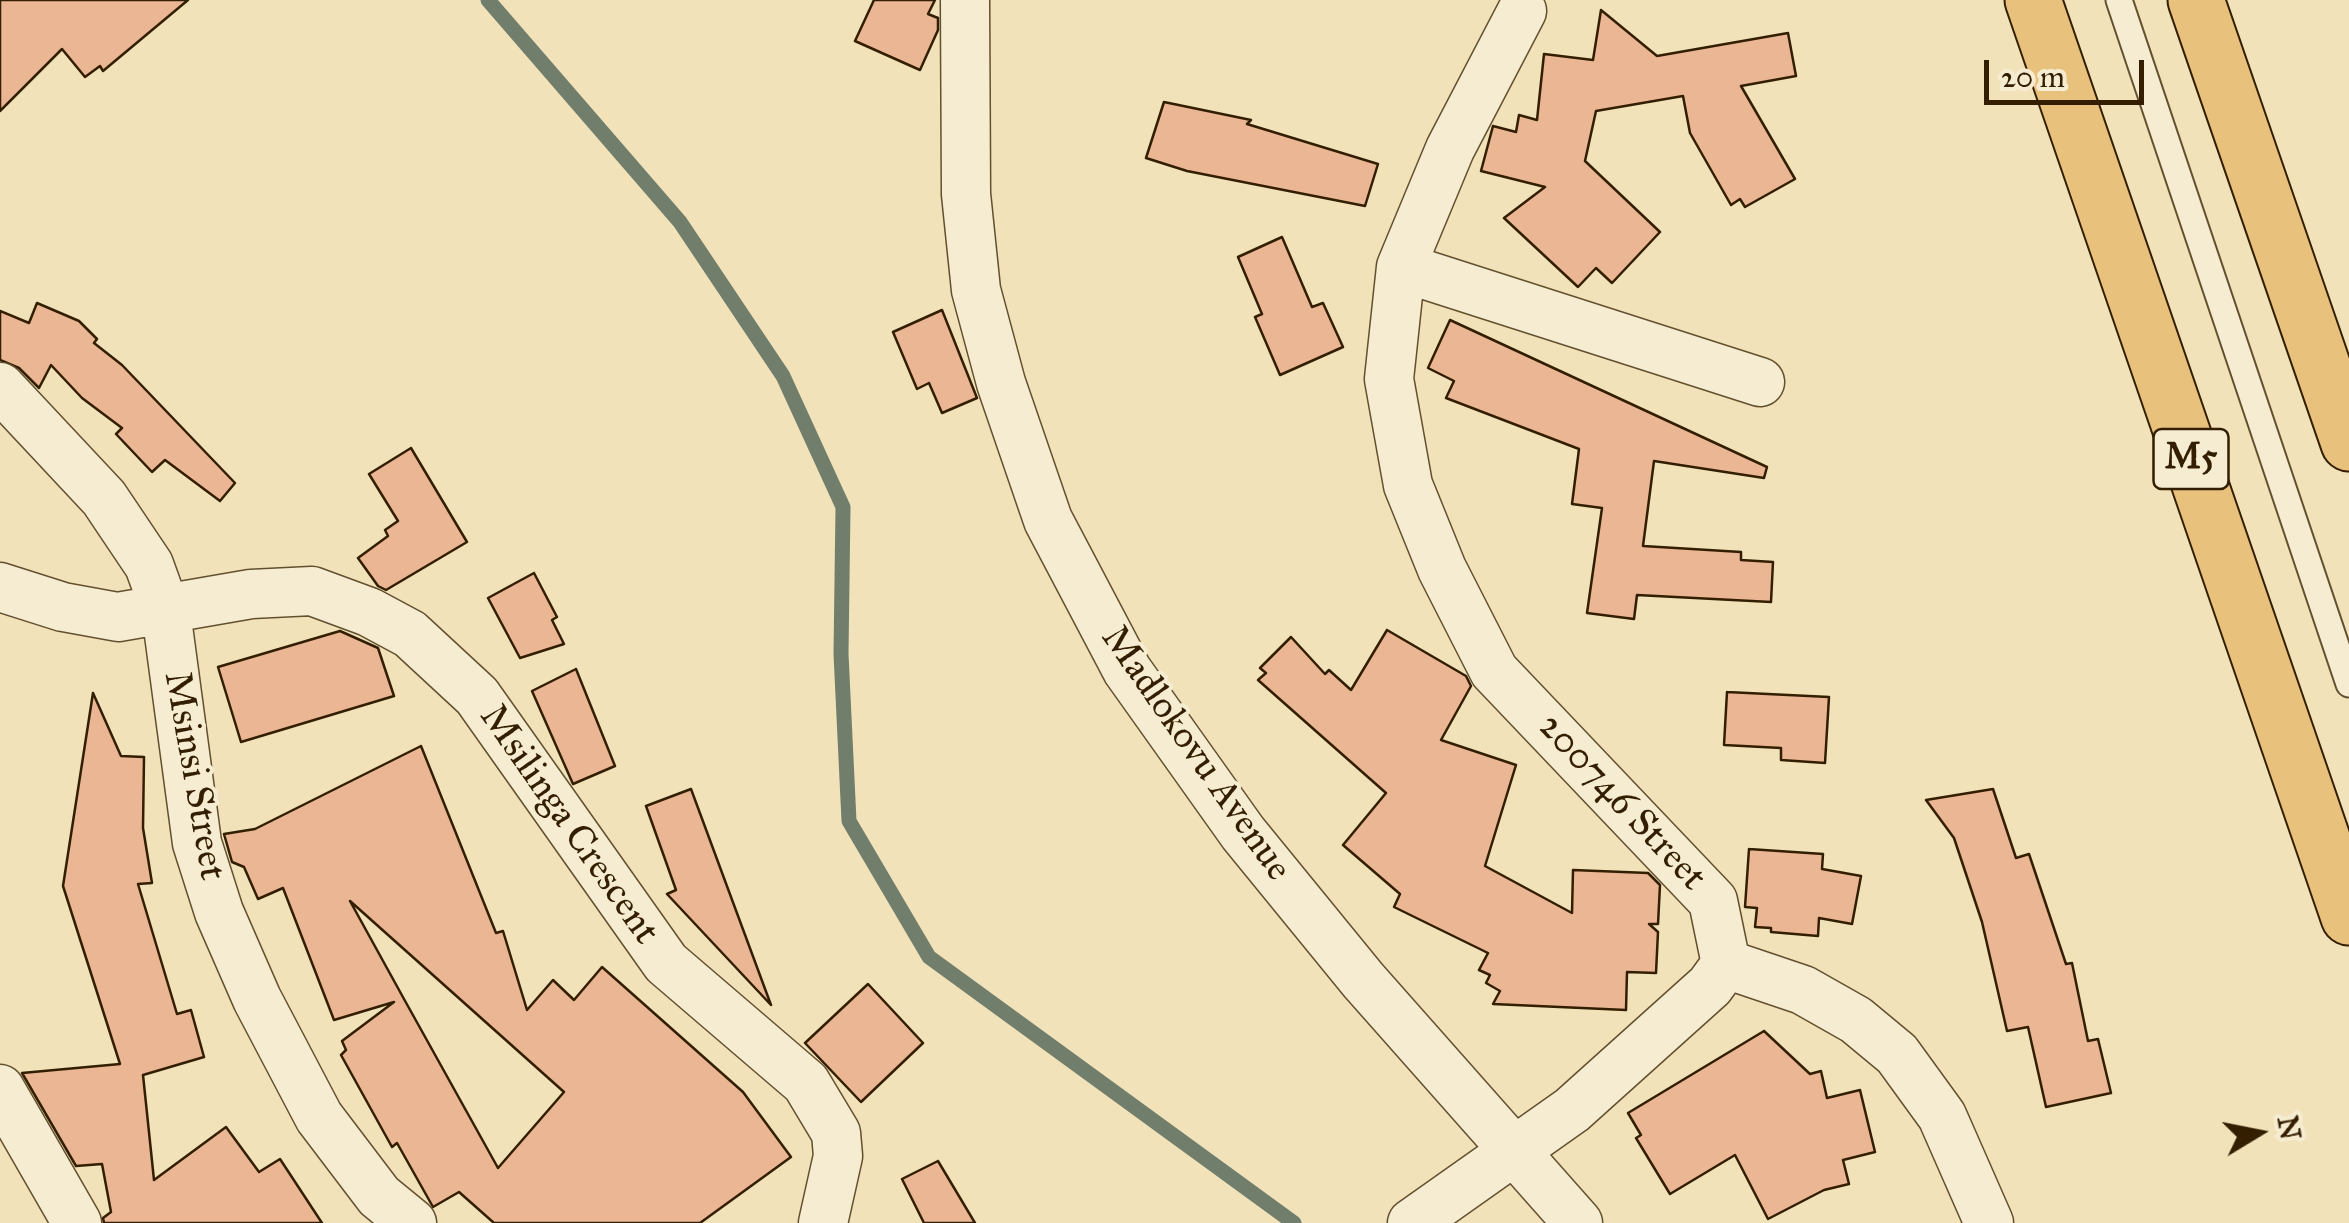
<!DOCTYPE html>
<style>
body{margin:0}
#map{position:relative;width:2349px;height:1223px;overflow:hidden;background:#f1e2b9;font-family:"IM FELL Great Primer",serif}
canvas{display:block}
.north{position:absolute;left:2209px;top:1083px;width:100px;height:100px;-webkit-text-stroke:8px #f6ecd2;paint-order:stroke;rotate:80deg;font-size:28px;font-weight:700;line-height:40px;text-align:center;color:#331f00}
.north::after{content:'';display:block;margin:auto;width:35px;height:45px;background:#331f00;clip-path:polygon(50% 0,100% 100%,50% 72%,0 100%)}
.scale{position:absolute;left:1984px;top:60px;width:160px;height:45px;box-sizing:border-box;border:5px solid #331f00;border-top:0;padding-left:12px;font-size:30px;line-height:35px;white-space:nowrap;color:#331f00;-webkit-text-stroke:8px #f6ecd2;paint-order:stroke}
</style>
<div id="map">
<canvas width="2349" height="1223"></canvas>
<div class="north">N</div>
<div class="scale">20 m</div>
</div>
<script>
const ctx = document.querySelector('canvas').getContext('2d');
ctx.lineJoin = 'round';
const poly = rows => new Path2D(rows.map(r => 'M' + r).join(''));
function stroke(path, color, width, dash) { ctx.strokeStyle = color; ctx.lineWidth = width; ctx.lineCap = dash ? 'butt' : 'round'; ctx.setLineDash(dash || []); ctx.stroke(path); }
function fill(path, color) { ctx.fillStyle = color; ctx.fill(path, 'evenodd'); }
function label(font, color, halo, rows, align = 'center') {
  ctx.font = font + ' "IM FELL Great Primer",serif'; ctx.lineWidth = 8; ctx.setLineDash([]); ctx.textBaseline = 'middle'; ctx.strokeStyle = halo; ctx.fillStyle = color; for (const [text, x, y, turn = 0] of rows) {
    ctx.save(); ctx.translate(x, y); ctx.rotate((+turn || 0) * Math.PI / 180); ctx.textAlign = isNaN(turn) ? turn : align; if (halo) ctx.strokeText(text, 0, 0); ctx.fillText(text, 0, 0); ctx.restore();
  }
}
stroke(poly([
 [488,0,680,222,783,376,843,507,841,654,849,821,929,957,1294,1223]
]), '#717e6c', 15);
const building = poly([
 [0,0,188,0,103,71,100,66,85,77,62,49,0,111,0,0],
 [874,0,935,0,928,14,938,18,938,30,920,70,855,41,874,0],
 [1601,10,1657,56,1788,33,1796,76,1741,86,1795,179,1745,207,1740,199,1731,205,1690,133,1683,96,1596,111,1585,161,1660,232,1612,283,1596,268,1578,287,1504,218,1545,187,1481,171,1493,126,1516,132,1519,115,1537,120,1544,54,1593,60,1601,10],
 [1164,102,1251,120,1247,124,1378,164,1365,206,1187,171,1146,158,1164,102],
 [1282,237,1312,307,1323,303,1343,347,1280,375,1255,317,1262,314,1238,257,1282,237],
 [37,303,79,321,97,339,94,343,122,365,235,483,220,501,165,460,152,472,116,434,122,428,82,398,51,365,39,388,19,368,0,360,0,311,29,323,37,303],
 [942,310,977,398,942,413,929,383,917,389,893,332,942,310],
 [1450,320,1767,467,1764,478,1654,461,1643,546,1741,552,1741,560,1773,562,1771,602,1637,595,1634,619,1587,613,1602,508,1572,504,1579,449,1446,398,1454,381,1428,368,1450,320],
 [411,448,467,542,386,590,378,586,358,558,388,536,385,530,398,521,369,474,411,448],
 [534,573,557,617,552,620,564,644,520,658,488,598,534,573],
 [1387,630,1466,676,1471,686,1441,740,1516,765,1485,866,1572,913,1573,870,1648,873,1660,885,1658,924,1649,924,1658,932,1656,973,1627,972,1626,1010,1493,1004,1500,991,1486,983,1490,975,1479,970,1488,953,1394,907,1400,894,1343,845,1386,793,1258,680,1266,673,1260,668,1291,637,1325,674,1329,670,1351,690,1387,630],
 [340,631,378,648,394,696,241,742,218,667,340,631],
 [576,669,615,766,573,784,532,691,576,669],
 [1727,692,1829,697,1825,763,1781,760,1781,748,1724,745,1727,692],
 [93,693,121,756,144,757,143,828,152,883,138,884,177,1014,191,1010,204,1057,143,1075,154,1180,226,1127,259,1172,280,1159,322,1223,104,1223,103,1218,111,1212,102,1164,76,1166,22,1073,120,1064,63,886,93,693],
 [421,746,496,933,503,931,527,1010,553,980,574,1000,602,967,743,1092,791,1157,700,1223,494,1223,459,1192,433,1207,397,1143,392,1147,341,1055,346,1050,342,1041,394,1002,334,1020,283,888,258,899,244,867,232,862,224,834,255,829,421,746],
 [350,901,564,1092,498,1168,404,999,350,901],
 [691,789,771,1005,667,894,676,890,646,806,691,789],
 [1993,789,2016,858,2029,854,2066,964,2072,963,2088,1041,2098,1039,2111,1093,2046,1107,2028,1027,2007,1031,1982,922,1954,838,1926,800,1993,789],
 [1749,849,1823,854,1822,869,1861,876,1852,924,1819,918,1818,936,1771,932,1771,928,1755,927,1757,908,1745,907,1749,849],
 [868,984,923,1043,861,1102,805,1043,868,984],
 [1764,1031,1810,1074,1821,1071,1827,1098,1860,1090,1875,1152,1843,1160,1849,1184,1824,1190,1768,1219,1735,1155,1670,1194,1636,1138,1641,1135,1628,1113,1764,1031],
 [938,1161,975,1223,924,1223,902,1179,938,1161]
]);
fill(building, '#eab694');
stroke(building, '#331f00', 2.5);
const service = poly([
 [2119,0,2349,684]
]);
const minor = poly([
 [965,0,966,194,976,290,1001,383,1048,520,1127,670,1243,833,1363,980,1578,1223],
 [1401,267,1760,382],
 [0,387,104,498,149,565,166,612,197,843,219,912,257,999,319,1117,379,1196,412,1223],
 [0,587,63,607,118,617,251,594,312,591,369,612,410,634,477,696,666,963,806,1083,836,1133,838,1156,823,1223],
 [1726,964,1803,990,1856,1020,1897,1054,1942,1116,1989,1223],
 [0,1089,77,1223],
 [1412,1223,1572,1110,1710,986,1726,964,1713,901,1494,671,1442,569,1408,485,1389,379,1401,267,1450,149,1522,11]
]);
const primary = poly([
 [2033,0,2349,917],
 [2196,0,2349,443]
]);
stroke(service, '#62502e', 29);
stroke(minor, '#62502e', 51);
stroke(primary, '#331f00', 59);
stroke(service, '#f6ecd2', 25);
stroke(minor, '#f6ecd2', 48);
stroke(primary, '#e8c17c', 55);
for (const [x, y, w] of [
 [2191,459,75]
]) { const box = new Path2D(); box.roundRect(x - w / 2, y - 30, w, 60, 8); ctx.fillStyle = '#f6ecd2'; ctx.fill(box); stroke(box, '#331f00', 2.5); }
label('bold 35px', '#331f00', null, [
 ["M5",2191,459]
]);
label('38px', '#331f00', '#f6ecd2', [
 ["Madlokovu Avenue",1195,754,55],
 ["Msinsi Street",193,776,80],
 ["200746 Street",1621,803,47],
 ["Msilinga Crescent",568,825,55]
]);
</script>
